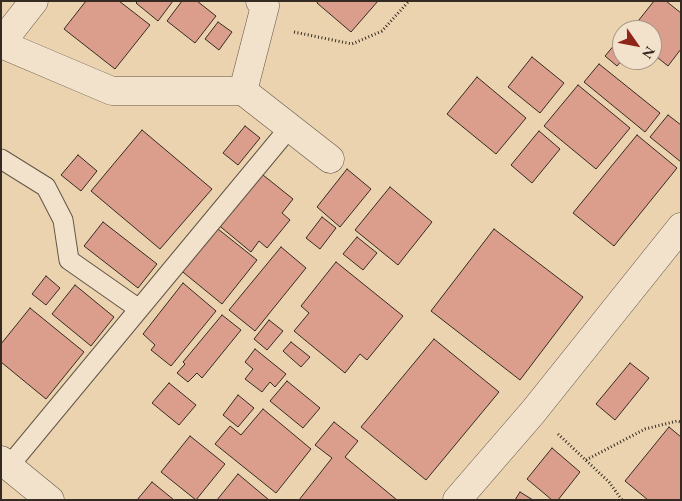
<!DOCTYPE html>
<style>
body{margin:0}
#map{position:relative;width:682px;height:501px;overflow:hidden;background:#ebd3b0;font-family:"EB Garamond",serif}
canvas{display:block}
.frame{position:absolute;inset:0;border:2px solid #352b22;pointer-events:none}
.north{position:absolute;left:612px;top:20px;width:50px;height:50px;box-sizing:border-box;background:#f2e2cc;border:1px solid #a69988;border-radius:50%;rotate:123deg;font-size:14px;font-weight:700;line-height:20px;text-align:center;color:#352b22}
.north::after{content:'';display:block;margin:auto;width:18px;height:22px;background:#8f2418;clip-path:polygon(50% 0,100% 100%,50% 72%,0 100%)}
</style>
<div id="map">
<canvas width="682" height="501"></canvas>
<div class="frame"></div>
<div class="north">N</div>
</div>
<script>
const ctx = document.querySelector('canvas').getContext('2d');
ctx.lineJoin = 'round';
function fill(path, color) { ctx.fillStyle = color; ctx.fill(path, 'evenodd'); }
const poly = rows => new Path2D(rows.map(r => 'M' + r).join(''));
function stroke(path, color, width, dash) { ctx.strokeStyle = color; ctx.lineWidth = width; ctx.lineCap = dash ? 'butt' : 'round'; ctx.setLineDash(dash || []); ctx.stroke(path); }
const building = poly([
 [86,1,119,1,150,25,115,69,64,29,86,1],
 [138,1,173,1,158,21,136,3,138,1],
 [182,1,197,1,216,16,195,43,167,21,182,1],
 [318,1,378,1,351,32,317,3,318,1],
 [654,1,666,1,681,13,681,49,668,66,652,53,652,30,631,30,654,1],
 [218,22,232,32,219,50,205,39,218,22],
 [621,37,622,60,617,66,605,56,621,37],
 [532,57,564,83,540,113,508,87,532,57],
 [599,64,660,113,645,132,584,82,599,64],
 [477,77,526,118,496,154,447,114,477,77],
 [578,85,630,128,596,169,544,126,578,85],
 [668,115,681,125,681,162,650,137,668,115],
 [245,126,260,138,238,165,223,153,245,126],
 [142,130,212,189,160,249,91,191,142,130],
 [539,131,560,149,532,183,511,165,539,131],
 [637,135,677,168,614,246,573,213,637,135],
 [78,155,97,171,81,191,61,175,78,155],
 [347,169,371,189,340,227,317,207,347,169],
 [258,171,293,199,282,213,290,220,267,248,259,241,251,252,216,223,258,171],
 [390,187,432,222,398,265,355,230,390,187],
 [322,217,336,228,320,249,306,238,322,217],
 [103,222,157,264,138,288,84,246,103,222],
 [213,225,257,260,222,304,178,268,213,225],
 [494,229,583,297,520,380,431,311,494,229],
 [357,237,377,253,363,270,343,254,357,237],
 [281,247,306,268,255,331,229,310,281,247],
 [336,262,403,316,367,360,360,354,345,373,294,331,309,313,301,306,336,262],
 [46,276,60,288,46,305,32,294,46,276],
 [183,283,216,311,171,366,151,350,155,345,143,334,183,283],
 [75,285,114,317,91,346,52,314,75,285],
 [30,308,84,352,46,399,1,362,1,344,30,308],
 [222,315,241,330,202,378,197,373,188,382,177,373,185,364,183,362,222,315],
 [269,320,283,331,267,350,254,339,269,320],
 [434,339,499,392,426,480,361,427,434,339],
 [291,342,310,357,301,367,283,351,291,342],
 [255,349,286,374,275,387,270,382,262,392,245,379,253,369,245,362,255,349],
 [630,363,649,378,615,420,596,404,630,363],
 [287,381,320,408,303,428,270,401,287,381],
 [169,383,196,405,179,425,152,403,169,383],
 [238,395,254,408,238,427,223,415,238,395],
 [263,409,311,449,276,493,215,444,230,426,241,435,263,409],
 [334,422,358,441,345,457,397,500,299,500,332,458,315,445,334,422],
 [669,427,681,437,681,500,648,500,625,481,669,427],
 [190,436,225,464,196,500,161,472,190,436],
 [552,448,580,472,558,500,552,500,527,479,552,448],
 [238,474,269,500,217,500,238,474],
 [152,482,174,500,137,500,152,482],
 [520,492,533,500,515,500,520,492]
]);
fill(building, '#db9e8c');
stroke(building, '#352b22', 1);
const lane = poly([
 [1,159,46,187,63,220,69,260,139,309],
 [9,466,290,127]
]);
const street = poly([
 [1,43,34,1],
 [1,44,112,91,243,91,330,159],
 [243,91,265,6,260,1],
 [1,460,50,500],
 [457,500,533,412,681,227]
]);
stroke(lane, '#625546', 21);
stroke(street, '#625546', 29);
stroke(poly([
 [294,32,352,44,382,31,409,1],
 [558,434,609,482,622,500],
 [586,460,645,429,677,421,681,422]
]), '#352b22', 3, [1, 2.5]);
stroke(lane, '#f2e2cc', 19);
stroke(street, '#f2e2cc', 28);
</script>
